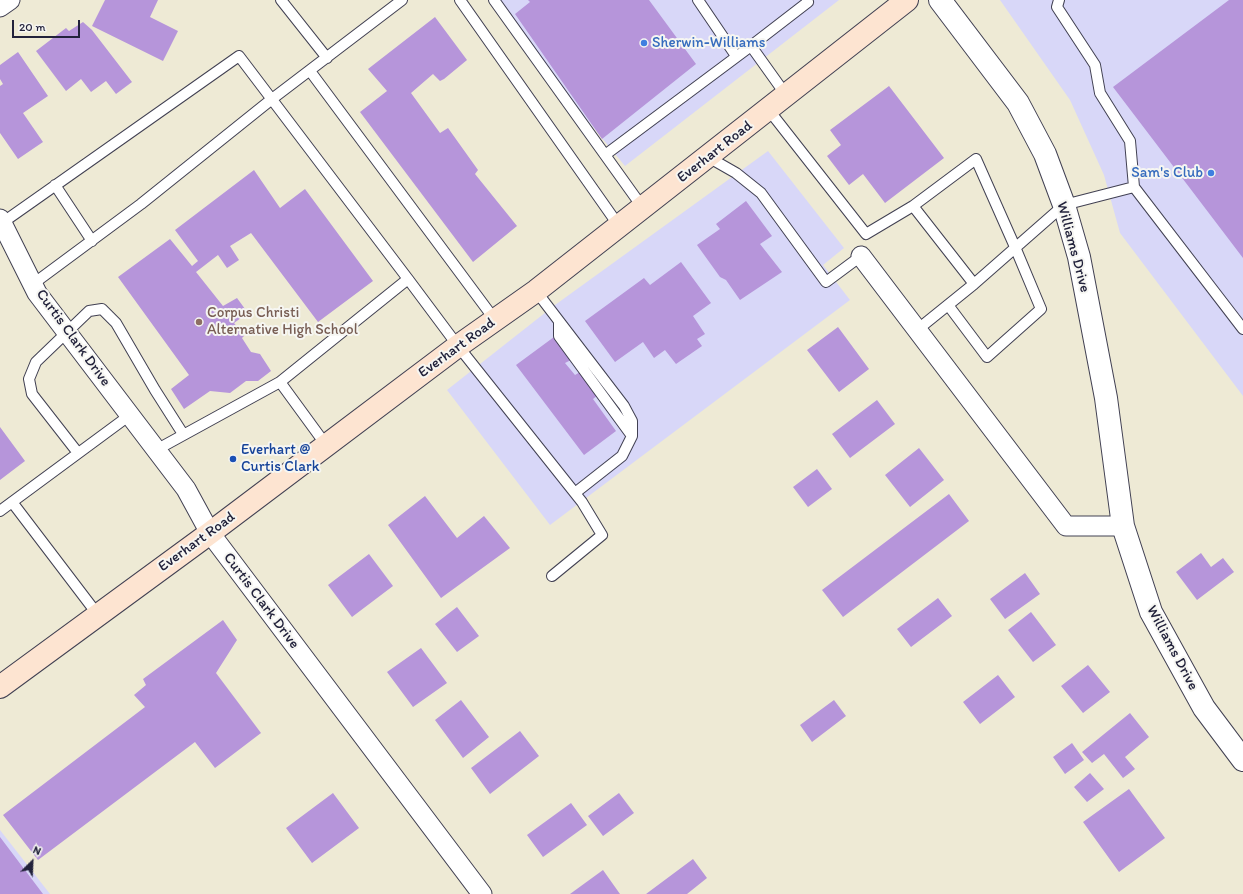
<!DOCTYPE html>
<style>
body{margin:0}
#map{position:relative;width:1243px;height:894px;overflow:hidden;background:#eeead5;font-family:Itim,sans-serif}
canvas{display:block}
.north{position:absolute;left:12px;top:842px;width:40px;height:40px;-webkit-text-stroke:3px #f6f6f2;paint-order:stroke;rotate:24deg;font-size:11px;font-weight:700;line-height:16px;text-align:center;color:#22223b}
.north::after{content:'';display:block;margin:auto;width:14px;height:18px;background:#22223b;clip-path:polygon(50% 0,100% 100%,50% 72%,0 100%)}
.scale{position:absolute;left:12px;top:20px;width:68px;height:18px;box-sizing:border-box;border:2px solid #22223b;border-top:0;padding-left:5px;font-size:12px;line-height:14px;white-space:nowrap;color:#22223b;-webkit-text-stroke:3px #f6f6f2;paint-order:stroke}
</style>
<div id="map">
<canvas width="1243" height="894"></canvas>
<div class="north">N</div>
<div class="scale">20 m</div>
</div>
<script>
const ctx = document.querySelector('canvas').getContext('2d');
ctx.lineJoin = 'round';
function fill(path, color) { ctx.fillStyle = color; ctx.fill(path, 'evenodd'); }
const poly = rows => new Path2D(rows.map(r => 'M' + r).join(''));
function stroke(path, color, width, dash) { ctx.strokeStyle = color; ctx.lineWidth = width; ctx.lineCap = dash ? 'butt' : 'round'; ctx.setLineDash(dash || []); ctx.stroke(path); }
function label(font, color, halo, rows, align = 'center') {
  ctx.font = font + ' Itim,sans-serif'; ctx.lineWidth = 4; ctx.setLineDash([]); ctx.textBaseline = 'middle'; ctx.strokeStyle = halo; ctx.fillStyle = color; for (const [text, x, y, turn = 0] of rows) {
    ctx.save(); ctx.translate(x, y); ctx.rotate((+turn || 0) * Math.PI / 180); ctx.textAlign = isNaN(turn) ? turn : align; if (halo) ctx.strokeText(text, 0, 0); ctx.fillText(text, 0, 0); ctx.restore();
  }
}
fill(poly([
 [488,0,839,0,625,166],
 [1000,0,1243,0,1243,396,1120,233,1104,175,1070,100],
 [768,151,844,248,823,265,850,300,550,525,447,390,555,305],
 [0,830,50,894,0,894]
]), '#d8d7f8');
fill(poly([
 [105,0,158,0,150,17,178,31,163,61,92,26],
 [528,0,649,0,696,64,602,139,515,14,530,2],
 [1229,0,1243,0,1243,258,1113,87],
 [435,17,467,60,444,79,440,81,433,74,411,93,440,133,448,128,478,170,475,174,517,226,473,262,360,112,387,91,368,69],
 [83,22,92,30,132,82,116,94,106,81,91,92,81,79,66,91,36,51,66,28,69,31],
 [18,52,48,96,23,113,43,142,18,159,0,133,0,86,3,84,0,79,0,65],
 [889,86,944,158,885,203,863,174,849,185,827,156,841,145,830,130],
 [254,170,280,208,305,189,373,281,318,322,251,233,230,246,239,260,227,268,218,255,196,272,223,306,237,298,248,313,234,323,244,336,242,338,251,352,260,354,271,371,258,381,246,381,230,393,210,391,184,409,171,389,189,375,118,277,170,239,192,266,198,261,175,230],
 [746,201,772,236,760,244,782,272,740,300,726,280,720,277,697,245,720,229,716,224],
 [681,262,711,303,693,316,705,334,697,339,702,346,676,364,665,350,654,358,643,342,615,362,585,321,644,278,650,285],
 [838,327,869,369,839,392,807,350],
 [554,337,571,360,565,363,575,375,580,372,598,395,593,399,616,431,584,455,516,365],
 [877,400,895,424,850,458,832,434],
 [0,427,25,461,0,480],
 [919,448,944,480,910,507,885,475],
 [817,469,832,489,808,507,793,487],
 [949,494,969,521,843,617,822,590],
 [425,496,457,538,484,516,510,548,441,598,388,525],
 [1201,553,1211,567,1223,558,1234,572,1197,600,1176,572],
 [369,554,393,586,352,617,328,585],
 [1025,573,1040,594,1005,619,990,599],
 [938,598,952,616,911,647,897,629],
 [457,607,479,636,457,652,435,624],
 [1031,612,1056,645,1033,662,1008,630],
 [223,620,237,640,216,673,261,733,215,768,195,742,38,860,3,815,145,707,134,695,146,685,143,679],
 [421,648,447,683,413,707,387,672],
 [1088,665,1110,692,1083,713,1061,686],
 [998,675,1015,697,980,724,963,702],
 [461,700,489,737,463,758,435,720],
 [834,700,846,716,812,742,800,725],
 [1130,713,1149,737,1125,757,1135,769,1123,778,1104,754,1092,763,1082,752],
 [520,731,539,756,490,794,471,768],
 [1072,743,1084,760,1065,774,1053,757],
 [1090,773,1104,789,1087,802,1074,787],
 [1129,789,1165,838,1119,872,1083,822],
 [333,793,359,828,312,863,286,828],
 [619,793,634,813,603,836,588,816],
 [571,803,587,825,543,857,527,835],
 [0,837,43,894,0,894],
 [693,859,707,878,687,894,646,894],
 [603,870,620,894,570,894]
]), '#b695da');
const service = poly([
 [281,0,327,58],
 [460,0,619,226],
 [494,0,643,208],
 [698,0,736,56],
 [1059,0,1057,7,1095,65,1100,93,1130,141,1134,187,1243,329],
 [751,46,808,2,807,0],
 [310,71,495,320],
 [768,109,866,234,913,206,974,284,1064,205,1134,187],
 [605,155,751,46,786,95],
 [708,157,736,173,761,193,826,282,861,256],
 [55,185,92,241],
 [913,206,976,159,1015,247,1041,309,987,357,948,305],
 [2,223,239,56,408,279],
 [33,284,141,204,272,99,402,0],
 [536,291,624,406,632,421,632,436,622,456,575,493],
 [559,321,559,336,632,436],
 [917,330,974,284],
 [280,382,326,445],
 [156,450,280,382,408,279,458,346,582,502,602,535,552,576],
 [78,453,32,394,29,379,36,362,89,311,102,309,116,323,155,390,183,434],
 [12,502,98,615],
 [0,511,130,415]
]);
const minor = poly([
 [0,7,10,0],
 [0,219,37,293,186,489,210,533,482,894],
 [861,256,1066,526,1123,526]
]);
const tertiary = poly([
 [940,0,1018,103,1045,154,1064,205,1079,257,1106,398,1123,526,1151,612,1204,708,1243,760]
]);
const secondary = poly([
 [0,687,210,533,458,346,536,291,907,0]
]);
stroke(service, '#414052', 12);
stroke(minor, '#414052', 21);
stroke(tertiary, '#414052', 24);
stroke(secondary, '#414052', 24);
stroke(service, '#fff', 10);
stroke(minor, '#fff', 19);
stroke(tertiary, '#fff', 22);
stroke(secondary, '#fde4d1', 22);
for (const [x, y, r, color] of [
 [644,43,4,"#3f7fe0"],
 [1211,173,4,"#3f7fe0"],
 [199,322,4,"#8d6e63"],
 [233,459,4,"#1a4fb4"]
]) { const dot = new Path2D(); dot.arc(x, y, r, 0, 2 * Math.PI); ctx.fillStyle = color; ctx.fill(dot); stroke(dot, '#f6f6f2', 1.5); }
label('15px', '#366cbe', '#f6f6f2', [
 ["Sherwin-Williams",652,43],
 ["Sam's Club",1203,173,"right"]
], 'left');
label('15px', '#22223b', '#f6f6f2', [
 ["Everhart Road",715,152,-38],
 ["Williams Drive",1073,247,75],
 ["Curtis Clark Drive",73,338,54],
 ["Everhart Road",457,348,-36],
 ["Everhart Road",197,542,-36],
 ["Curtis Clark Drive",261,601,53],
 ["Williams Drive",1172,648,62]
]);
label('15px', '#785e54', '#f6f6f2', [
 ["Corpus Christi",207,313],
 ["Alternative High School",207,330]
], 'left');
label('15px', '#164399', '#f6f6f2', [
 ["Everhart @",241,450],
 ["Curtis Clark",241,467]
], 'left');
</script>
